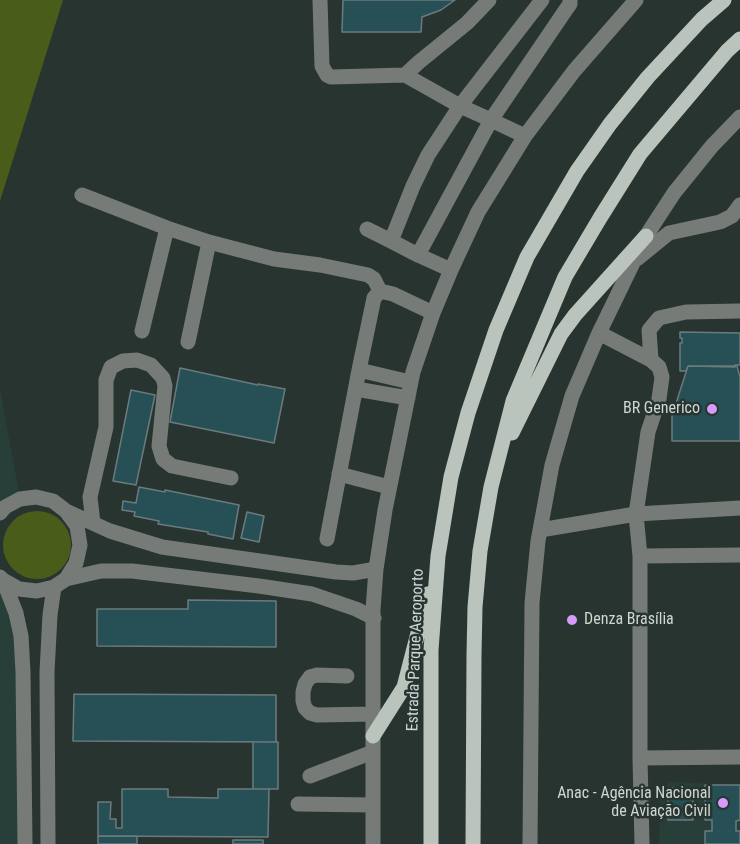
<!DOCTYPE html>
<meta charset="utf-8">
<style>
body{margin:0}
canvas{display:block;background:#273430}
</style>
<canvas width="740" height="844"></canvas>
<script>
const ctx = document.querySelector('canvas').getContext('2d');
ctx.lineJoin = 'round';
function fill(path, color) { ctx.fillStyle = color; ctx.fill(path, 'evenodd'); }
const poly = rows => new Path2D(rows.map(r => 'M' + r).join(''));
function stroke(path, color, width, dash) { ctx.strokeStyle = color; ctx.lineWidth = width; ctx.lineCap = dash ? 'butt' : 'round'; ctx.setLineDash(dash || []); ctx.stroke(path); }
function label(font, color, halo, rows, align = 'center') {
  ctx.font = font + ' "Roboto Condensed",sans-serif'; ctx.lineWidth = 5; ctx.setLineDash([]); ctx.textBaseline = 'middle'; ctx.strokeStyle = halo; ctx.fillStyle = color; for (const [text, x, y, turn = 0] of rows) {
    ctx.save(); ctx.translate(x, y); ctx.rotate((+turn || 0) * Math.PI / 180); ctx.textAlign = isNaN(turn) ? turn : align; if (halo) ctx.strokeText(text, 0, 0); ctx.fillText(text, 0, 0); ctx.restore();
  }
}
fill(poly([
 [0,389,20,499,0,514],
 [0,577,16,613,25,844,0,844],
 [669,782,740,785,740,844,659,844,660,795]
]), '#283e38');
fill(poly([
 [0,0,63,0,0,201],
 '3 545a34 34 0 1 1 68 0a34 34 0 1 1-68 0Z'
]), '#4a5c19');
const building = poly([
 [343,0,455,0,441,10,422,17,421,32,342,32,343,0],
 [680,332,740,333,740,365,735,365,735,367,688,366,686,371,680,371,680,343,682,343,682,338,680,338,680,332],
 [688,366,737,366,740,377,740,441,672,441,672,416,688,366],
 [180,368,258,385,258,384,285,389,274,443,170,422,180,368],
 [131,390,155,395,136,485,113,481,131,390],
 [139,487,165,492,165,490,239,505,233,539,208,534,208,532,158,524,159,521,134,516,135,512,122,510,123,501,136,503,139,487],
 [247,512,264,516,259,542,241,538,247,512],
 [188,600,276,601,276,647,97,646,97,609,188,609,188,600],
 [74,694,276,695,276,742,73,741,74,694],
 [253,742,278,742,278,789,253,789,253,742],
 [705,785,740,785,740,820,736,821,736,831,740,831,740,844,705,844,705,831,712,831,712,820,705,820,705,785],
 [668,788,693,788,693,820,668,820,668,788],
 [122,789,168,789,168,797,218,798,218,789,269,789,268,837,98,836,98,802,111,802,110,819,116,819,116,828,122,828,122,789],
 [98,836,137,836,137,844,98,844,98,836],
 [233,840,263,840,263,844,233,844,233,840]
]);
fill(building, '#265055');
stroke(building, '#6b7b7d', 1.5);
stroke(poly([
 [320,0,322,66,327,75,331,77,405,75,460,106,491,120,567,8,570,4,570,0],
 [405,75,419,62,467,23,489,0],
 [82,195,167,228,209,242,274,259,320,265,368,275,374,279,380,291],
 [367,229,391,241,413,186,428,155,460,106,542,0],
 [391,241,418,255,491,120,525,136],
 [418,255,451,270],
 [637,259,669,233,720,222,732,216,740,205],
 [142,331,167,228],
 [599,333,651,360,659,367,662,377,659,399,648,432,636,514,640,556,640,758,642,844],
 [188,342,209,242],
 [651,360,649,330,659,318,686,312,740,311],
 [359,370,410,382],
 [356,389,408,398],
 [339,474,389,487],
 [66,511,110,531,162,547,336,572,353,573,376,569],
 [0,513,5,507,20,499,36,497,53,501,66,511,77,526,80,545,76,563,66,579,54,587,37,591,19,589,3,580,0,577],
 [93,523,90,497,106,427,106,380,111,367,123,361,137,360,151,365,163,378,165,386,159,446,163,459,172,466,231,478],
 [540,530,636,514,740,508],
 [327,539,359,370,374,298,380,291,393,294,433,313],
 [640,556,740,555],
 [66,579,101,571,132,571,259,586,312,594,356,609,374,618],
 [3,580,16,613,21,636,23,672,25,844],
 [347,676,317,675,310,677,305,684,303,692,303,701,305,708,310,713,317,715,374,714],
 [640,758,740,757],
 [310,776,373,752],
 [298,804,373,805],
 [48,844,47,672,50,615,54,587],
 [373,844,373,610,376,569,385,510,413,372,433,313,451,270,478,212,525,136,574,71,636,0],
 [530,844,532,603,538,541,552,465,572,396,599,333,646,236,674,193,712,146,740,117]
]), '#767b77', 15);
stroke(poly([
 [512,433,561,334,575,315,646,236],
 [373,736,404,687,428,594],
 [431,844,431,650,438,556,451,477,468,413,496,330,527,257,577,171,610,124,648,77,702,19,724,0],
 [473,844,474,655,475,607,480,551,491,487,513,401,565,277,600,218,640,154,727,51,740,39]
]), '#bac4bc', 15);
for (const [x, y, r, color] of [
 [712,409,6,"#d69bfa"],
 [572,620,6,"#d69bfa"],
 [723,803,6,"#d69bfa"]
]) { const dot = new Path2D(); dot.arc(x, y, r, 0, 2 * Math.PI); ctx.fillStyle = color; ctx.fill(dot); stroke(dot, '#273430', 2); }
label('16px', '#cfd7d4', '#273430', [
 ["BR Generico",700,409],
 ["Denza Brasília",584,620,"left"],
 ["Anac - Agência Nacional",711,794],
 ["de Aviação Civil",711,812]
], 'right');
label('16px', '#cfd7d4', '#273430', [
 ["Estrada Parque Aeroporto",416,650,-88]
]);
</script>
